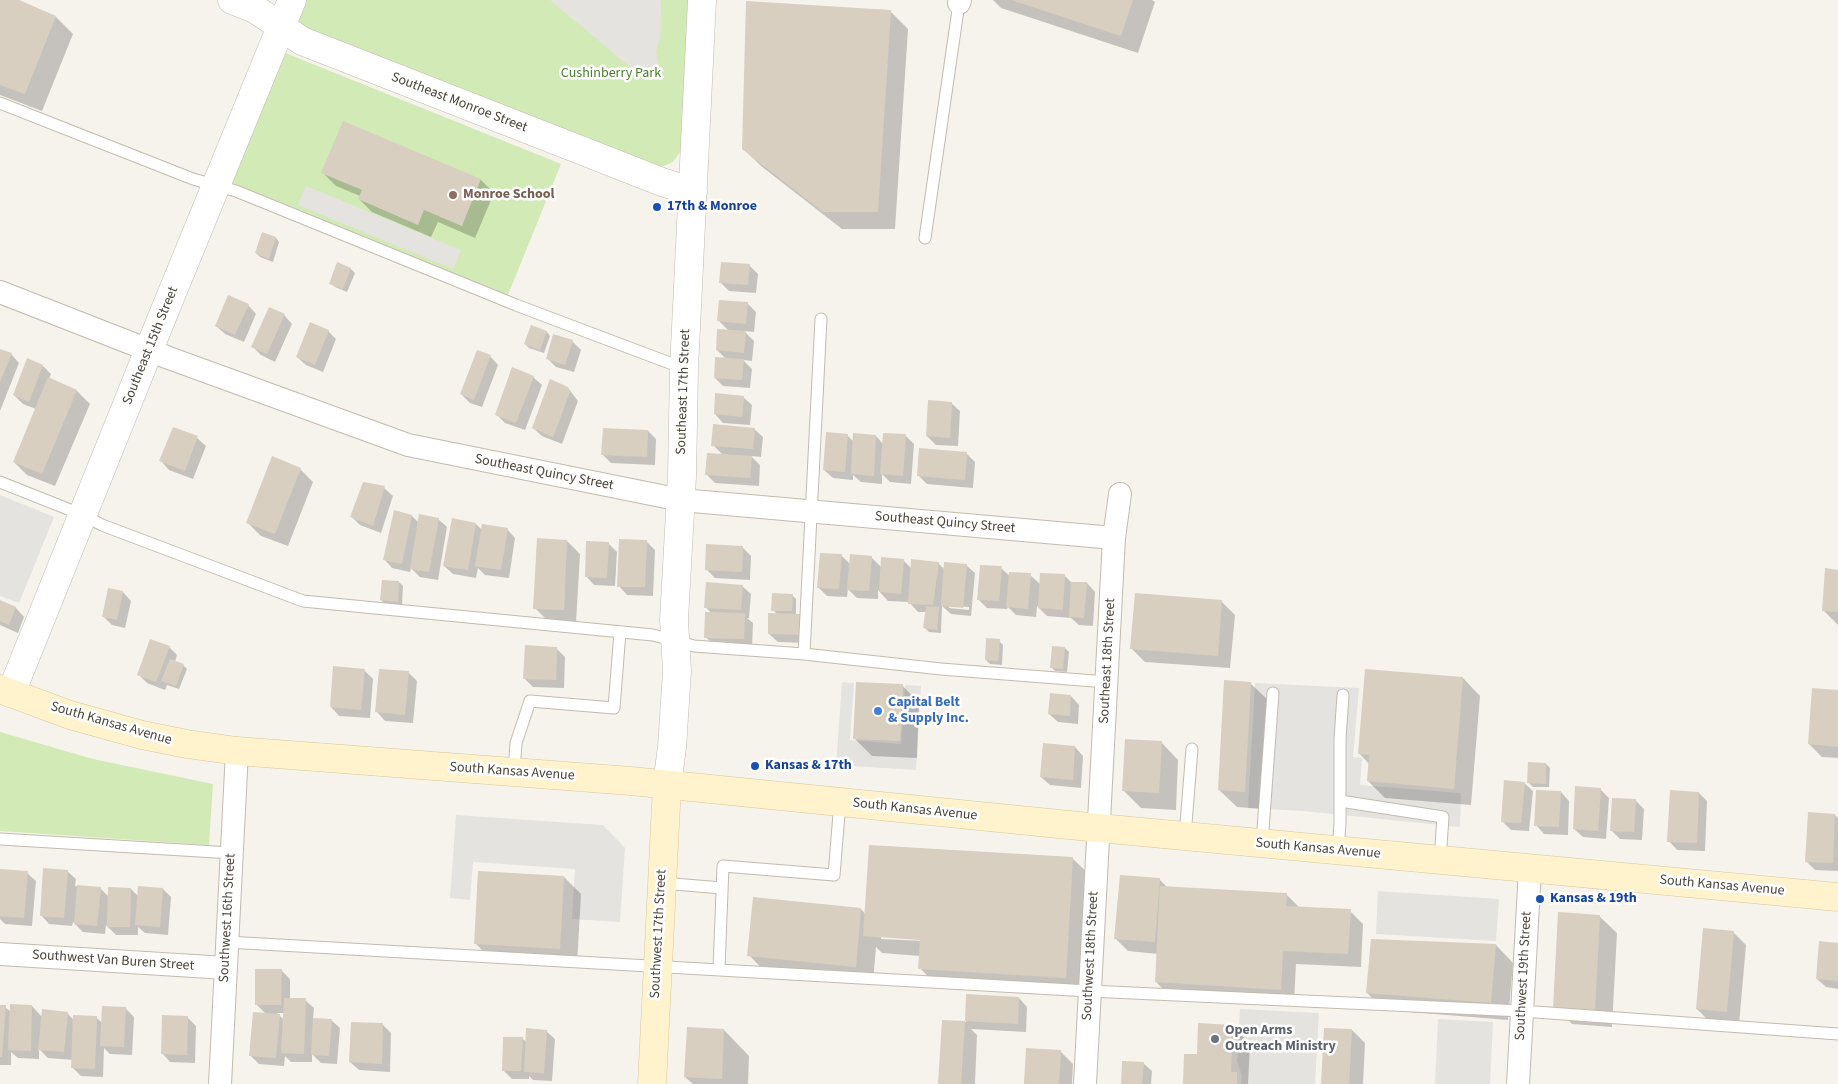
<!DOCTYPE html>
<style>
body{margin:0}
canvas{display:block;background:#f6f3ec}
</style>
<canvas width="1838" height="1084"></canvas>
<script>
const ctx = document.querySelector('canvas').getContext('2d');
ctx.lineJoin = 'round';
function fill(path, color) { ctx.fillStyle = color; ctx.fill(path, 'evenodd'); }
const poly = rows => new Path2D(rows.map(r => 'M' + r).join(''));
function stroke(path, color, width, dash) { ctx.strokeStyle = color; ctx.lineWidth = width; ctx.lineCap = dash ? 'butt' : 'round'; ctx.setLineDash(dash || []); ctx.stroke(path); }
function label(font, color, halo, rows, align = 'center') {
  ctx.font = font + ' "Source Sans 3",sans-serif'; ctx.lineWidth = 5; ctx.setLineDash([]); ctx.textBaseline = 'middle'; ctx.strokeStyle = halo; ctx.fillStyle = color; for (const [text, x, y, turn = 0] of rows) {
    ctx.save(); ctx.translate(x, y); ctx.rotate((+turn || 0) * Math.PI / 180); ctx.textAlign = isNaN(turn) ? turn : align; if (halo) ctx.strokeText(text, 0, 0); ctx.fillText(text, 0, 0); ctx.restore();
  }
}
fill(poly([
 [305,0,690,0,681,151,673,162,664,166,652,169,304,33,297,21],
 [283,52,561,164,508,295,231,182],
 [0,732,93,759,213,784,209,845,0,831]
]), '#d2eab5');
fill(poly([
 [550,0,661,0,660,38,656,51,659,68,658,74,647,81],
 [306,186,461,250,453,269,298,205],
 [0,495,54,517,19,603,0,596],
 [842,682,854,683,850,740,901,744,905,685,921,686,916,770,836,765],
 [1255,683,1359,688,1353,757,1362,758,1360,785,1461,793,1460,827,1303,811,1248,808],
 [456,815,603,825,625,848,620,922,572,919,575,869,473,862,470,900,450,898],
 [1378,891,1499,899,1496,941,1376,934],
 [1240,1009,1319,1013,1315,1084,1241,1084,1242,1076,1237,1061],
 [1438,1019,1493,1022,1490,1084,1435,1084]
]), '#e5e3e0');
fill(poly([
 [0,0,16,0,56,17,73,34,42,111,0,95],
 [993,0,1152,0,1155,2,1138,53,1001,8],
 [890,11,908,29,895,229,842,229,761,166,744,149],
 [344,123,481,180,494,193,475,238,438,222,431,237,372,212,359,199,360,196,336,186,323,173],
 [276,238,279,242,273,262,260,257,256,253],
 [338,264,351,269,355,273,347,292,335,287,331,283],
 [749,265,758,274,756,293,729,291,721,283],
 [747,303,756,312,754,332,744,331,754,341,752,361,743,360,752,369,750,388,723,386,715,378,726,359,717,350,729,331,719,321],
 [248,305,256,314,244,342,225,334,216,326],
 [284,315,292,324,275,362,261,355,252,346],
 [328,331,336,339,323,372,306,365,297,357],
 [547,332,550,336,544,353,529,348,525,344],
 [572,341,581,350,574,372,556,367,547,358],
 [0,350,11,354,19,363,0,411],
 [490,356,498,365,482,407,470,403,461,394],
 [28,360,43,366,51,374,49,379,77,391,90,404,55,486,27,475,14,462,36,409,23,404,14,395],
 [533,377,542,385,525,430,505,423,496,414],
 [568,388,578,401,562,444,542,436,533,428],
 [743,397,752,405,750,425,723,423,715,414],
 [951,403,960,411,958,446,936,445,927,436],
 [754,429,763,437,761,457,751,456,760,465,759,486,715,483,707,475,723,455,713,445],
 [648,431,656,439,655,465,611,463,603,455],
 [847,435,854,442,876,436,883,444,905,435,914,444,911,484,890,482,882,474,882,484,861,482,853,475,853,480,833,478,824,470],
 [197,438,206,446,193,479,169,470,161,461],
 [967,454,975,462,973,488,927,484,918,475],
 [300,469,313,482,288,546,261,536,248,523],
 [384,488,393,496,381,533,360,525,351,516],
 [395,511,412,516,419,523,438,519,447,527,438,580,420,577,411,568,410,572,392,568,384,559],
 [453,520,476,524,482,530,507,529,515,538,509,578,485,575,478,568,476,578,453,574,444,566],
 [567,541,580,554,576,623,548,621,535,608],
 [646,541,655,550,653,596,627,595,619,586],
 [608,543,617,552,615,586,594,585,586,576],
 [743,548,751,556,750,580,715,578,706,569],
 [841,555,850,564,871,557,882,568,903,560,911,568,938,563,945,570,966,565,975,573,971,616,951,614,942,606,941,633,929,632,925,628,926,612,918,612,909,602,888,601,878,590,878,599,857,598,848,589,847,597,827,596,818,587],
 [949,606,969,607,969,610,949,608],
 [1001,568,1010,576,1030,575,1040,584,1065,576,1072,583,1087,583,1095,592,1093,626,1079,625,1071,618,1047,616,1037,606,1036,617,1016,615,1008,607,1007,609,987,608,978,599],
 [1838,571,1838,625,1823,610],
 [399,582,403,586,402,605,385,604,381,600],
 [742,586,751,594,749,618,747,618,753,623,752,647,714,646,706,637,712,614,706,607],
 [123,592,131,601,125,628,112,625,103,616],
 [792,595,796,599,796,615,799,615,808,624,808,643,778,642,769,634,778,615,773,610],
 [0,601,16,608,24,617,18,633,0,625],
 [1222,602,1235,615,1230,668,1145,662,1131,648],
 [999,641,1003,645,1002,665,990,664,986,660],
 [169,647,177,655,175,662,183,665,187,669,179,689,167,685,165,690,147,683,139,675],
 [556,648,565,657,564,688,533,687,524,678],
 [1065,648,1069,652,1067,672,1055,671,1051,667],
 [364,670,373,679,370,718,339,716,331,707],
 [408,672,417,681,413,723,385,721,377,712],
 [1463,678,1480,696,1471,805,1385,798,1368,781,1369,764,1359,753],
 [1250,683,1268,700,1262,809,1237,807,1219,790],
 [902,685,919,703,917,758,872,756,854,738],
 [1838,692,1838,758,1822,757,1809,744],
 [1071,696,1079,705,1078,724,1058,722,1049,714],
 [1161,742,1178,760,1176,810,1141,808,1123,790],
 [1075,747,1083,756,1081,788,1050,785,1041,777],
 [1546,764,1550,768,1549,787,1533,787,1529,783],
 [1524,783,1533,791,1529,831,1511,830,1502,821],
 [1600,789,1609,798,1606,839,1583,837,1574,829],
 [1561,792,1569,801,1568,835,1544,834,1536,825],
 [1699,793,1707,801,1705,851,1677,850,1669,841],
 [1635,800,1644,809,1642,840,1620,839,1612,831],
 [1835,815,1838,818,1838,871,1815,870,1806,861],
 [1072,858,1090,875,1083,995,937,986,920,968,920,956,882,953,876,947,873,983,766,973,749,955,861,909,866,915],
 [881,936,926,939,926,941,881,939],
 [67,871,76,879,75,886,100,888,109,897,131,889,139,897,163,889,171,897,168,935,145,933,138,927,138,935,116,935,106,925,105,934,83,932,73,922,72,926,49,924,41,915],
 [27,873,36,881,32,926,5,924,0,919,0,875],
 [564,877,581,894,577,965,493,961,476,944],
 [1159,879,1168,888,1286,894,1300,908,1350,911,1363,924,1361,967,1296,964,1294,1002,1169,995,1156,982,1158,954,1128,951,1115,938],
 [1599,916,1617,933,1612,1027,1572,1024,1555,1007],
 [1733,932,1746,945,1739,1025,1710,1022,1697,1009],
 [1838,944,1838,989,1826,987,1817,979],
 [1496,945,1513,963,1508,1020,1385,1010,1367,993],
 [281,970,290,979,290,999,305,1000,314,1008,313,1019,331,1020,340,1028,337,1064,321,1063,312,1054,312,1062,291,1062,285,1056,284,1066,259,1064,250,1055,266,1014,256,1004],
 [277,1013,284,1013,284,1020],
 [967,996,1019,998,1027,1007,1026,1032,971,1029,977,1035,975,1084,940,1084,943,1021,966,1022],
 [0,1006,5,1007,11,1012,32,1006,42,1017,67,1013,74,1020,96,1017,102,1023,125,1008,134,1017,132,1055,110,1054,104,1048,103,1077,81,1076,73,1068,73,1060,48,1058,39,1049,39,1059,18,1058,11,1052,11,1065,0,1065],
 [188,1018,196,1026,195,1063,170,1062,162,1053],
 [383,1025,391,1033,390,1072,359,1070,350,1062],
 [1233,1026,1250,1044,1248,1084,1184,1084,1198,1056],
 [724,1030,749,1056,748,1084,693,1084,685,1077],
 [1352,1030,1365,1043,1363,1084,1323,1084],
 [546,1031,555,1039,552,1081,533,1080,529,1076,529,1079,512,1079,503,1070,523,1039,527,1043],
 [1060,1051,1073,1064,1072,1084,1025,1084],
 [1143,1063,1152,1071,1151,1084,1122,1084]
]), '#0003');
fill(poly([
 [0,0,19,0,56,16,25,94,0,85],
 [1011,0,1133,0,1121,36],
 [746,1,891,10,878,212,823,212,742,149],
 [343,121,481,179,462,226,424,210,418,225,358,199,362,190,321,173],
 [262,232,276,237,269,259,255,253],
 [337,262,351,268,343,289,329,284],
 [721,262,750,264,748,285,719,283],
 [228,295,249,304,235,335,215,326],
 [719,300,748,302,746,324,717,321],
 [269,307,285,314,267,354,251,347],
 [310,322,329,330,315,365,296,357],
 [531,325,547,331,540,350,524,344],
 [717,329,746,331,744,353,716,350],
 [553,334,573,340,565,365,546,359],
 [0,349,12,353,0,382],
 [477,350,491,355,474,400,460,394],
 [715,357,744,359,742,380,714,378],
 [27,358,43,365,29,402,13,395],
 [512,367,534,376,516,423,495,415],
 [48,377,77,390,42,474,13,462],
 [550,379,568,387,570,392,553,437,532,428],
 [715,393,744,396,742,417,714,414],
 [928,400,952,402,950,438,926,436],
 [713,424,755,428,753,449,711,446],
 [173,427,198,436,185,471,159,461],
 [603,428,648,430,647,457,601,455],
 [826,432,848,434,845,472,823,470],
 [853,433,876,435,874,476,851,474],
 [883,433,906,434,903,476,880,474],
 [919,448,967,452,965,480,917,476],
 [707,453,752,456,750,478,705,475],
 [272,456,301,468,275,534,246,523],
 [363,482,385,486,373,526,350,517],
 [394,510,412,515,402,564,383,560],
 [419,514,439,518,429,572,410,569],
 [452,518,476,523,468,570,443,566],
 [482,524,508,528,501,570,475,566],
 [537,538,567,540,564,610,533,609],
 [619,539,647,540,645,587,617,587],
 [586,541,609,542,607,578,585,577],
 [706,544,743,546,742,572,705,570],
 [820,553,842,554,839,589,817,588],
 [850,554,872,556,869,591,847,590],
 [881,557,904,559,901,594,879,592],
 [911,559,939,562,933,605,908,604],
 [944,562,967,564,963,608,941,606],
 [980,565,1002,566,999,601,977,600],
 [1825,568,1838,570,1838,612,1822,611],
 [1009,572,1031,573,1028,609,1006,607],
 [1040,573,1065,574,1063,610,1038,608],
 [382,580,399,581,398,602,380,600],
 [706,582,743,585,741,610,704,608],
 [1071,582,1087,582,1084,618,1069,617],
 [108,588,123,591,117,620,102,617],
 [772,593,793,594,792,611,771,611],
 [1135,593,1222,600,1218,656,1130,649],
 [0,600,16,607,9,625,0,621],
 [926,606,939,607,937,630,923,628],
 [705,612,745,613,744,639,704,638],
 [768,613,800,614,800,635,768,634],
 [986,638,1000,639,998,661,985,660],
 [150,639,170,646,156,682,137,675],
 [525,645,557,647,556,680,523,679],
 [1052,646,1065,647,1063,669,1050,668],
 [170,659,184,664,176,686,161,681],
 [333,666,365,669,361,710,330,707],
 [379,669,409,671,405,715,375,712],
 [1365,669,1463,677,1454,789,1367,781,1369,755,1358,754],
 [1224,680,1251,682,1245,792,1218,790],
 [856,682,903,684,900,741,853,739],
 [1812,688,1838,690,1838,747,1808,744],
 [1050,693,1071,695,1070,716,1048,714],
 [1125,739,1162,741,1159,793,1122,791],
 [1043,743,1075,746,1073,780,1040,777],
 [1528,762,1546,763,1546,784,1527,783],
 [1504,780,1525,782,1521,823,1501,822],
 [1575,786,1601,788,1598,831,1573,829],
 [1536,790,1561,791,1559,827,1534,826],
 [1670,790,1699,792,1697,843,1667,842],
 [1612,798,1636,799,1634,832,1610,831],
 [1808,812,1835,814,1833,863,1805,862],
 [869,845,1073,857,1066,978,918,969,920,940,863,936],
 [43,868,68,870,64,918,40,916],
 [0,869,28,871,24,918,0,916],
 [478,871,564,876,560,949,474,944],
 [1120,875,1160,878,1155,942,1114,939],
 [77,885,101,887,97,926,74,924],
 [138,886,163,888,160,927,135,925],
 [1160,886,1287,893,1286,906,1351,909,1348,954,1283,951,1281,990,1155,982],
 [108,887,131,888,130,927,107,927],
 [753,897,861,908,856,967,747,956],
 [1558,912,1600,915,1595,1010,1553,1008],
 [1703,928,1734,931,1727,1012,1696,1009],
 [1371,939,1496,944,1491,1003,1366,993],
 [1819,941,1838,943,1838,981,1816,979],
 [255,969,282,969,281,1005,255,1005],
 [966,994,1019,997,1018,1024,965,1021],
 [284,998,306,998,304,1054,281,1053],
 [10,1004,32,1005,31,1051,8,1050],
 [0,1005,6,1005,2,1057,0,1057],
 [102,1006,126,1007,124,1047,100,1046],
 [42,1009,68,1012,64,1052,38,1050],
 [253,1012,280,1014,276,1058,249,1056],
 [73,1015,97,1016,95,1069,71,1068],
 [162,1015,188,1016,187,1055,161,1054],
 [313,1018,332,1019,329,1056,311,1055],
 [942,1020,965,1021,961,1084,938,1084],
 [351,1022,383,1023,382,1064,349,1062],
 [1198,1023,1233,1025,1231,1072,1237,1072,1237,1084,1183,1084,1184,1054,1197,1054],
 [687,1027,724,1029,722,1079,684,1077],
 [526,1028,547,1030,544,1073,524,1072],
 [1324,1028,1352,1029,1349,1084,1321,1084],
 [503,1037,523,1037,521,1071,502,1071],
 [1026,1048,1061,1050,1059,1084,1024,1084],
 [1122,1061,1144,1062,1142,1084,1121,1084]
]), '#d8cfc1');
const service = poly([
 [0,103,193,179,236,191,516,305,683,368],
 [925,238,959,3],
 [0,482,83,515,102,525,303,601,653,635,694,646,804,654,941,669,1107,682],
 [804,654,821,319],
 [514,772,516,743,530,701,614,708,620,632],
 [1340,801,1443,817,1440,860],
 [1185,836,1192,749],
 [0,839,232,853],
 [1262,843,1273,693],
 [1338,851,1340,823,1340,739,1343,695],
 [662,883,722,888],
 [227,942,1089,991,1522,1011,1838,1034],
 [719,969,723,866,834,875,840,802]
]);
const minor = poly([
 [959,3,960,0],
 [0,292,169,358,408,445,681,500,1114,538],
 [0,954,226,968],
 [220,1084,237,751],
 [1085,1084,1114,538,1120,494],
 [1518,1084,1530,869]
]);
const tertiary = poly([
 [232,0,255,9,302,41,662,182,693,192],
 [11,693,163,315,292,0],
 [667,785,672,747,677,671,674,620,682,476,684,368,702,0]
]);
const secondary = poly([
 [0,689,70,715,142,735,187,744,237,751,631,781,1099,828,1838,897],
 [652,1084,667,785]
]);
stroke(service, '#c2bbae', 13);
stroke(minor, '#c2bbae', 24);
stroke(tertiary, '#c2bbae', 29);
stroke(secondary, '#d6c79b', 29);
stroke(service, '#fff', 11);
stroke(minor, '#fff', 22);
stroke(tertiary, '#fff', 28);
stroke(secondary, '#fff3cd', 28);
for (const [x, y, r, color] of [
 [453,195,5,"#8d6e63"],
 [657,207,5,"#1a4fb4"],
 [878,711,5,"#3f7fe0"],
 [755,766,5,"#1a4fb4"],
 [1540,899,5,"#1a4fb4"],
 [1215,1039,5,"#6b7280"]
]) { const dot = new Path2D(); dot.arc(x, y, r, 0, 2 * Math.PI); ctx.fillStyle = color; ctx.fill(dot); stroke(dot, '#fff', 2); }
label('14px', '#4a7f2a', '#fff', [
 ["Cushinberry Park",611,74]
]);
label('14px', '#4b4439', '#fff', [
 ["Southeast Monroe Street",459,103,21],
 ["Southeast 15th Street",151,346,-68],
 ["Southeast 17th Street",684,392,-88],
 ["Southeast Quincy Street",544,473,11],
 ["Southeast Quincy Street",945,523,5],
 ["Southeast 18th Street",1108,661,-87],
 ["South Kansas Avenue",111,724,16],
 ["South Kansas Avenue",512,772,4],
 ["South Kansas Avenue",915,810,6],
 ["South Kansas Avenue",1318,849,5],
 ["South Kansas Avenue",1722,886,5],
 ["Southwest 16th Street",228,918,-87],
 ["Southwest 17th Street",659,934,-87],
 ["Southwest 18th Street",1091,956,-87],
 ["Southwest Van Buren Street",113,961,4],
 ["Southwest 19th Street",1524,976,-87]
]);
label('bold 14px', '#785e54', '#fff', [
 ["Monroe School",463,195]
], 'left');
label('bold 14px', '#164399', '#fff', [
 ["17th & Monroe",667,207],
 ["Kansas & 17th",765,766],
 ["Kansas & 19th",1550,899]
], 'left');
label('bold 14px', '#366cbe', '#fff', [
 ["Capital Belt",888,703],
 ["& Supply Inc.",888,719]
], 'left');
label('bold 14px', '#5b616d', '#fff', [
 ["Open Arms",1225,1031],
 ["Outreach Ministry",1225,1047]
], 'left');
</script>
